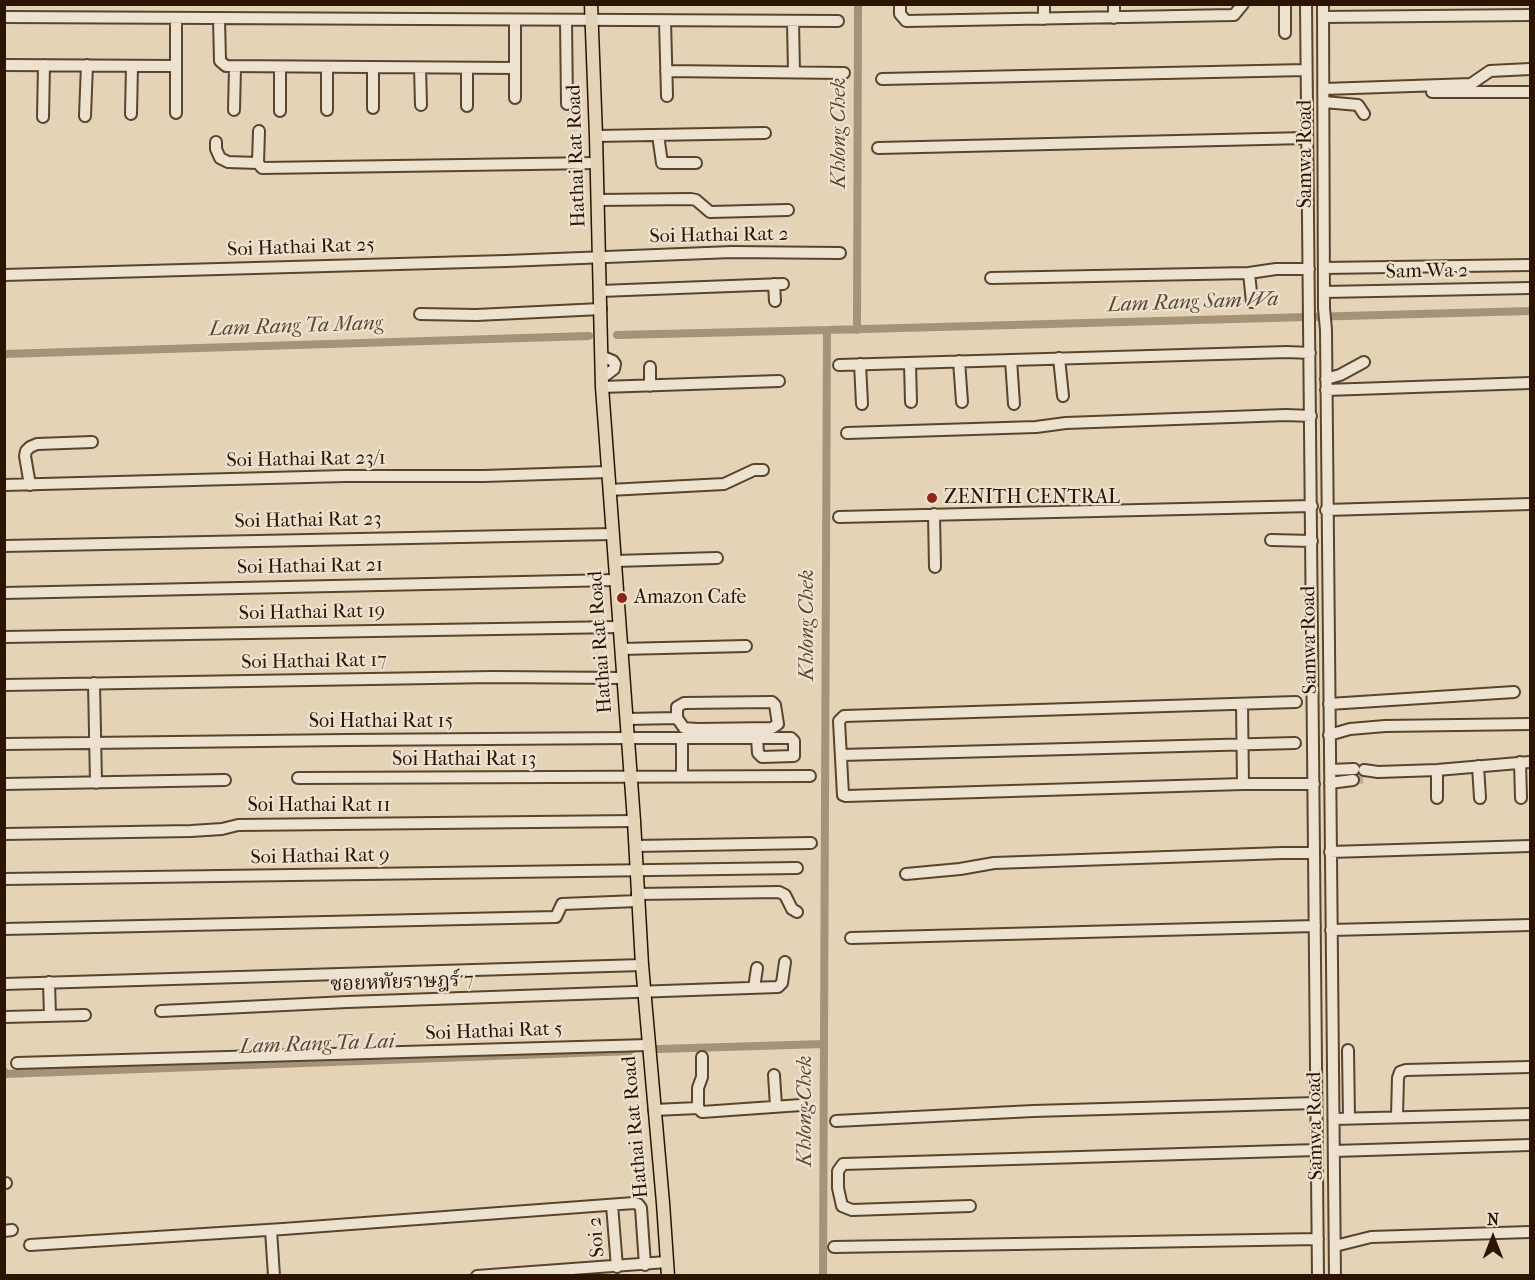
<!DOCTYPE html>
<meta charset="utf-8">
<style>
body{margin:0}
#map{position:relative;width:1535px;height:1280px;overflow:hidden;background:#e4d3b6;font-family:"IM FELL French Canon",serif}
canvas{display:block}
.frame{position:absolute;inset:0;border:6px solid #2b1400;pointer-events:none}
.north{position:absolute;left:1463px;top:1208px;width:60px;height:60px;-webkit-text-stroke:4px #ede2d0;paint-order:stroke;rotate:0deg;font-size:16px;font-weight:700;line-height:24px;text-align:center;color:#2b1400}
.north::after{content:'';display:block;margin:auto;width:21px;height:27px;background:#2b1400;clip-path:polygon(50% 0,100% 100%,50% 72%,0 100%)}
</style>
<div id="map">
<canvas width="1535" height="1280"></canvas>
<div class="frame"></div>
<div class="north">N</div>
</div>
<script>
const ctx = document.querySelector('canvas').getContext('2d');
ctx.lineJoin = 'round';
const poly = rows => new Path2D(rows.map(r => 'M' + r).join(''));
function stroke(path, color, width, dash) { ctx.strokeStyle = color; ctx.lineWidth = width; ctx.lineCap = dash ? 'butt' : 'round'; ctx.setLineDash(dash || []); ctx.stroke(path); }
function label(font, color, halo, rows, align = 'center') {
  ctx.font = font + ' "IM FELL French Canon","Noto Serif Thai",serif'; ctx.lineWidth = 4.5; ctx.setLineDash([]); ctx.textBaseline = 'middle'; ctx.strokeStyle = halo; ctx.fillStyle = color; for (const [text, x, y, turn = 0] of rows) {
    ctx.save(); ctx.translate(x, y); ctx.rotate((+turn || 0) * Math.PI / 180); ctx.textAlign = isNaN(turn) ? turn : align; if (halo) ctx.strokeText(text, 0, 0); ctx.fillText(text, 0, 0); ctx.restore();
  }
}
stroke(poly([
 [857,330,858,4],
 [617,335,827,330],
 [4,354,589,336],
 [658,1049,824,1044],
 [4,1071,5,1074,631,1051],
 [823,1276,827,330,1530,311]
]), '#a59278', 8);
stroke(poly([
 [1353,780,1365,778]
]), '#bfad92', 10, [10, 5]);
const minor = poly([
 [900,4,900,14,906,21,1234,15,1243,4],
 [1044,4,1044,19],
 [1114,4,1114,18],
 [1285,4,1285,33],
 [1306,4,1318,1276],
 [1323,4,1324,308,1326,330,1335,1276],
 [4,17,838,21],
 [1323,17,1530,15],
 [219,19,220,61,226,66,515,68],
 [566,21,567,104],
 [665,21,667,96],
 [793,21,794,72],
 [4,65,176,66,176,18],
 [176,66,176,113],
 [280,67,280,111],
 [327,67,327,110],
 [373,67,373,108],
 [420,68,421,105],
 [467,68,467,106],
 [666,71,844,73],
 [882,79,1306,70],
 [1324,89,1471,84,1490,71,1530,69],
 [1432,92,1530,92],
 [515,98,515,20],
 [1324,102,1358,105,1364,114],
 [234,110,235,67],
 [131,114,132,66],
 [85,116,87,65],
 [43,117,44,65],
 [259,131,258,163,262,168,597,163],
 [658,135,662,163,696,163],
 [596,136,765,133],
 [216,142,216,149,220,158,228,162,258,163],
 [878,148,1306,138],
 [597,200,691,199,696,200,710,212,788,210],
 [1324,268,1530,265],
 [4,275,506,261,732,252,840,253],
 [991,278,1249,273],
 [774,284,775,301],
 [600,291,783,284],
 [1324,292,1530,288],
 [1252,302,1249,273,1276,269,1309,269],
 [420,314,476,315,601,309],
 [601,356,613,361,615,364,614,369,602,378],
 [1059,358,1063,396],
 [1011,360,1014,404],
 [959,361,962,402],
 [910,363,911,402],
 [860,364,862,404],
 [839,365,1287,352,1310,353],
 [1326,379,1340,375,1364,362],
 [650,386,650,367],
 [602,387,779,381],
 [1326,390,1530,383],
 [847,433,1036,427,1066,423,1286,415,1311,416],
 [4,485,345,476,484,476,608,472],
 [30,485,25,456,26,451,30,447,37,444,92,442],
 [609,490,724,484,754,470,763,470],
 [1326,510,1530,504],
 [934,514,935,567],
 [839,517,1312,506],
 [1271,540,1312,541],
 [4,546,613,534],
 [615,561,717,558],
 [4,593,616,580],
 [4,637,620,627],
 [621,649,746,646],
 [94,683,96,783],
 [4,685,493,677,623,678],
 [772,702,775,705,778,724,772,728,697,729,684,728,677,718,677,707,684,703,772,702],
 [1296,702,844,716,839,721,843,795,846,796,1243,784,1314,784],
 [1242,704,1243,784],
 [1329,704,1514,692],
 [626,719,677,718],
 [1329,735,1350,729,1385,726,1530,724],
 [682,738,682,776],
 [4,744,346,740,627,738,791,738,794,741,794,756,762,757,758,753,757,738],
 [841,755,1295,743],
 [1520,762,1521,798],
 [1478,766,1480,798],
 [1330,770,1354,769],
 [1364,770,1378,772,1437,770,1530,762],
 [1437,770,1437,798],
 [298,778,810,776],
 [1330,783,1353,780],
 [4,784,225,780],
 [4,834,191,831,222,829,238,825,634,821],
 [635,846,811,843],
 [1330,852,1530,846],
 [906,874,960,869,994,863,1282,853,1314,853],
 [4,879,797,868],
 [637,894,779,892,785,895,792,909,797,912],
 [4,929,556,917,562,904,638,901],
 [1331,930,1530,925],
 [851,938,1315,926],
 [49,982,50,1016],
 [4,984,642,965],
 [754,988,757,968],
 [161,1011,347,1002,778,987,782,983,785,962],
 [4,1017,85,1015],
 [1348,1050,1349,1118],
 [17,1063,648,1045],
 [774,1075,776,1106],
 [698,1108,698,1088,702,1077,702,1057],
 [654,1110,698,1108,702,1112,801,1105],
 [1397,1116,1398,1078,1400,1072,1406,1070,1530,1067],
 [1334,1119,1530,1114],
 [836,1121,1033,1111,1316,1103],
 [1334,1151,1530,1145],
 [4,1183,6,1183],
 [612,1205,617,1267],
 [970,1206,852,1210,842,1206,838,1188,838,1171,843,1164,1317,1150],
 [271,1230,274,1276],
 [4,1231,12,1230],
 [30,1245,283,1229,634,1203,638,1204,641,1208,645,1265],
 [1335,1246,1371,1237,1530,1232],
 [834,1247,1318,1239],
 [477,1276,667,1262]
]);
const major = poly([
 [591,4,596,136,602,387,634,821,642,965,663,1203,668,1276]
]);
stroke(minor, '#59442e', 14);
stroke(major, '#2b1400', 15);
stroke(minor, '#ede2d0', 10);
stroke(major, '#e4d3b6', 12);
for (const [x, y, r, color] of [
 [932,498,6,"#8f2418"],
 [622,598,6,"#8f2418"]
]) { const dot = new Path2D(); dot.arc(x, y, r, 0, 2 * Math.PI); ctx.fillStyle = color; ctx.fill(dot); stroke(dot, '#ede2d0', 2); }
label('20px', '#2b1400', '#ede2d0', [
 ["Samwa Road",1306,154,-90],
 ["Hathai Rat Road",577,156,-92],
 ["Soi Hathai Rat 2",719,236,-1],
 ["Soi Hathai Rat 25",301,248,-2],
 ["Sam Wa 2",1427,272,-1],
 ["Soi Hathai Rat 23/1",306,460,-1],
 ["Soi Hathai Rat 23",308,521,-1],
 ["Soi Hathai Rat 21",310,567,-1],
 ["Soi Hathai Rat 19",312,613,-1],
 ["Samwa Road",1310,640,-91],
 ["Hathai Rat Road",601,642,-94],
 ["Soi Hathai Rat 17",314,662,-1],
 ["Soi Hathai Rat 15",381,722],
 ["Soi Hathai Rat 13",464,760],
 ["Soi Hathai Rat 11",319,806],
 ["Soi Hathai Rat 9",320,857,-1],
 ["ซอยหทัยราษฎร์ 7",402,983,-2],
 ["Soi Hathai Rat 5",494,1032,-2],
 ["Samwa Road",1316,1126,-91],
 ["Hathai Rat Road",636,1127,-95],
 ["Soi 2",597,1237,-95]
]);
label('20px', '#2b1400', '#ede2d0', [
 ["ZENITH CENTRAL",944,498],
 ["Amazon Cafe",634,598]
], 'left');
label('italic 21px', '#5c4630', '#ede2d0', [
 ["Khlong Chek",840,133,-90],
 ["Lam Rang Sam Wa",1193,303,-2],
 ["Lam Rang Ta Mang",296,327,-2],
 ["Khlong Chek",808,625,-90],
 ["Lam Rang Ta Lai",317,1045,-2],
 ["Khlong Chek",806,1111,-90]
]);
</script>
